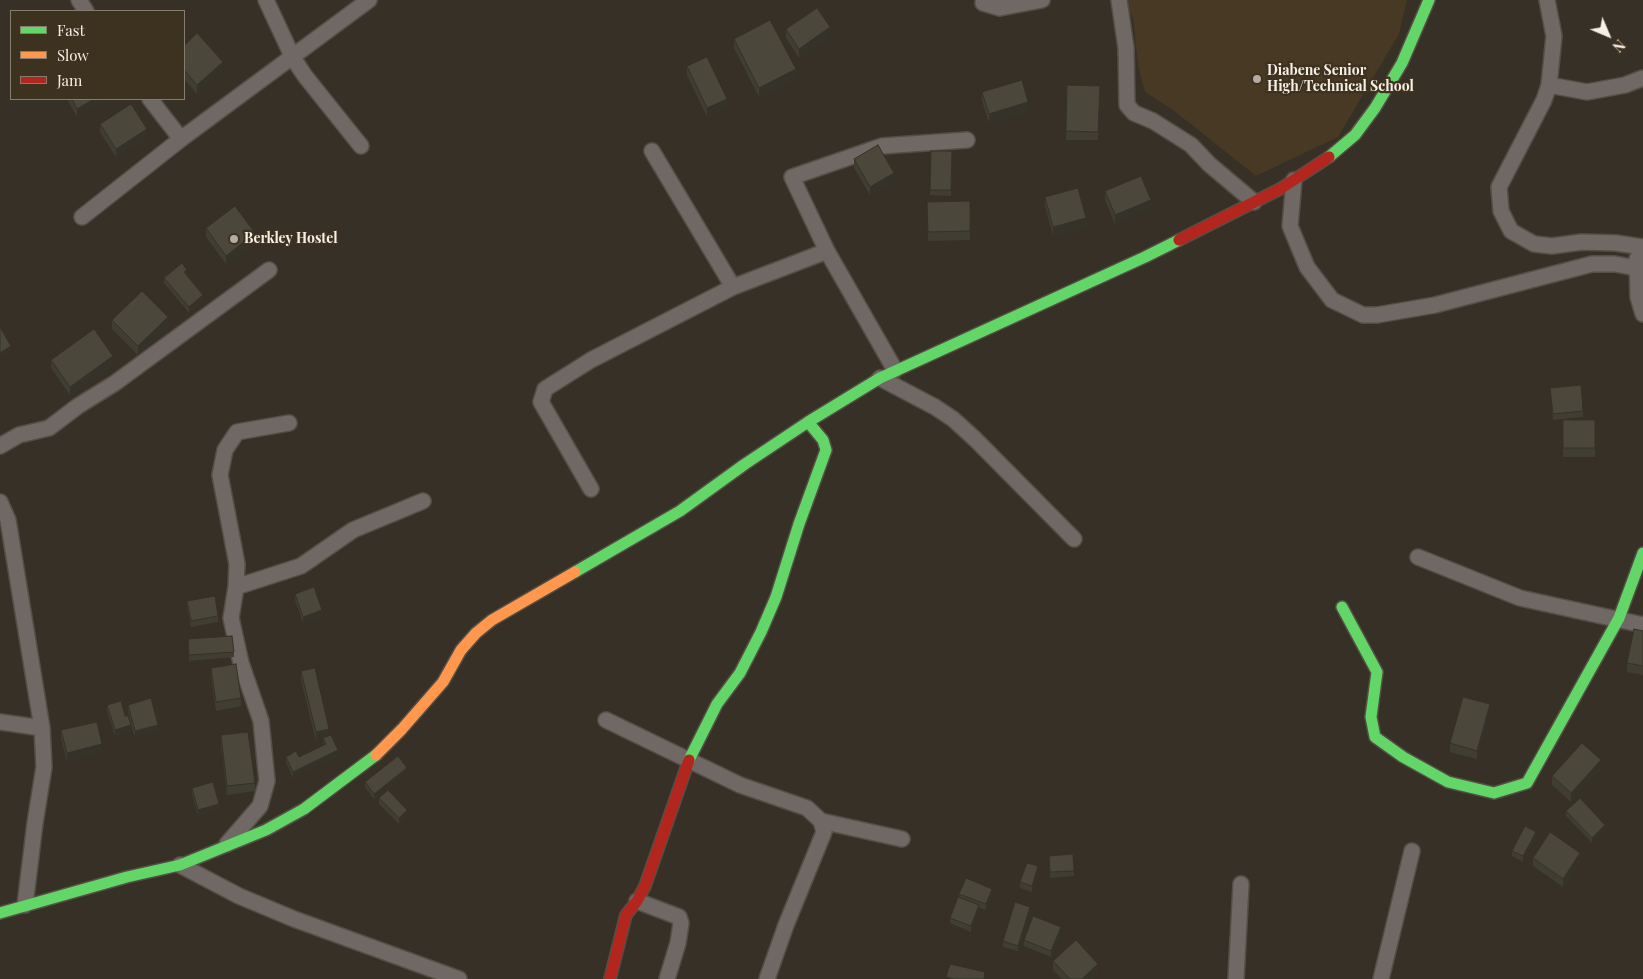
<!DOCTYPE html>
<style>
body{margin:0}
#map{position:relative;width:1643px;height:979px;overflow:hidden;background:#373026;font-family:"Playfair Display",serif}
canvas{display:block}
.legend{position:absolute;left:10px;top:10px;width:175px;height:90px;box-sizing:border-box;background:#3d3120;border:1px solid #877d6f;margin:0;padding:6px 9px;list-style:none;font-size:15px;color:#f7efe5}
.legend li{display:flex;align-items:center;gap:10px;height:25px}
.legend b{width:25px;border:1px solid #877d6f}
.north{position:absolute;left:1583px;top:10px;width:50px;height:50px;-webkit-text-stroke:4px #3d3120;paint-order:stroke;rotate:135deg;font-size:14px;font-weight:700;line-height:20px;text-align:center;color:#f7efe5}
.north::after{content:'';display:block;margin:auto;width:18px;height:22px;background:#f7efe5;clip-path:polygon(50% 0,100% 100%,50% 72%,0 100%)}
</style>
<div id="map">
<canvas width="1643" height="979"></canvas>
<ul class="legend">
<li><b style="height:6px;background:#63d668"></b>Fast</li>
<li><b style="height:6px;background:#ff974d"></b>Slow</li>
<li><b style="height:6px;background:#b3261e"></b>Jam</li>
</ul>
<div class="north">N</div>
</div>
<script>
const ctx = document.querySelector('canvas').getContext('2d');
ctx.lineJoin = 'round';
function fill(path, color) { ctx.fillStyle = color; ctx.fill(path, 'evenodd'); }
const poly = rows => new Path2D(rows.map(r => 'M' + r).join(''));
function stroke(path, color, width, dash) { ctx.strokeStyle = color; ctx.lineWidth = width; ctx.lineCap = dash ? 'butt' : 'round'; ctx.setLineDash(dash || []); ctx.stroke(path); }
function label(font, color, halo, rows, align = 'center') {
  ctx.font = font + ' "Playfair Display",serif'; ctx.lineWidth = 4.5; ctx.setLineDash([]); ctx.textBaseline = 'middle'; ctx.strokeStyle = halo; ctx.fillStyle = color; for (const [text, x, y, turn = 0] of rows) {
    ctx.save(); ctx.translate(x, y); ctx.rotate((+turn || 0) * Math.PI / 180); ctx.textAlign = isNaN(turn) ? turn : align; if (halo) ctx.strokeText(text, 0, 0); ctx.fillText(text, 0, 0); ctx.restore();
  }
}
fill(poly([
 [1122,0,1407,0,1399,34,1338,137,1256,176,1173,110,1145,92,1138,66,1133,18]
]), '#473923');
const street = poly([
 [79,0,86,11],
 [266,0,293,58,305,76,361,146],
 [1119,0,1126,48,1127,105,1134,113,1153,121,1191,145,1209,164,1254,202],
 [1547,0,1554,36,1549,85,1544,100,1499,187,1501,211,1511,231,1534,244,1552,246,1582,242,1616,243,1643,247],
 [983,3,1000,8,1042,0],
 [1549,85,1587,92,1625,85,1643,78],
 [150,99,181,139],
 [652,151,733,287],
 [1294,180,1290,226,1307,267,1332,300,1363,315,1377,315,1435,305,1592,264,1615,264,1636,268],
 [82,217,181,139,369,0],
 [1637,259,1638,297,1643,314],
 [895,370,827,251,792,177,882,146,967,140],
 [880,378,935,407,953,419,975,439,1074,539],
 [0,446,19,435,49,428,78,406,115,383,269,270],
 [591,489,541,402,545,389,591,360,733,287,827,251],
 [0,502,8,520,42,728,44,767,35,823,25,905],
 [1418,557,1520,598,1643,625],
 [236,587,301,566,353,530,423,501],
 [606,720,740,785,807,808,821,821,824,832,786,925,767,979],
 [0,722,42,728],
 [821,821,902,839],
 [227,844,260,806,267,781,261,721,241,663,231,618,236,587,237,564,220,475,225,450,237,432,289,423],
 [180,865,239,896,294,919,459,979],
 [637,901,679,917,681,923,678,943,667,979],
 [1236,979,1241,884],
 [1381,979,1412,851]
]);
const fast = poly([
 [1329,157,1355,135,1375,108,1402,63,1429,0],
 [575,572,680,511,745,464,808,422,880,378,1145,257,1179,240],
 [1342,607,1377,672,1371,717,1375,737,1403,757,1448,782,1494,793,1527,783,1619,618,1643,553],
 [689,760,717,704,740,673,761,632,776,597,799,524,826,450,823,440,808,422],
 [0,913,127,877,180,865,266,830,304,809,376,755]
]);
const slow = poly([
 [376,755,402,729,443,682,461,650,476,633,492,620,575,572]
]);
const jam = poly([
 [1179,240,1280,189,1329,157],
 [610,979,626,915,637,901,645,886,689,760]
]);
stroke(street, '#544e46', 18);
stroke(fast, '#544e46', 14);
stroke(slow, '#544e46', 14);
stroke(jam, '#544e46', 14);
stroke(street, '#6f6864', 15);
stroke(fast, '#63d668', 11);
stroke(slow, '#ff974d', 11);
stroke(jam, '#b3261e', 11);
fill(poly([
 [786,29,830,36,799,58,786,38],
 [734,39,796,78,759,97,734,48],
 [184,46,223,70,197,94,184,79],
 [687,66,727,107,707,117,687,75],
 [1067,85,1100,86,1098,140,1066,140],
 [982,92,1028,111,989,123,982,101],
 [67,99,109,99,77,117],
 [100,124,147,138,116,157,100,132],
 [931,151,952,151,951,196,930,195],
 [854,159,894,181,870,195,854,168],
 [1105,191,1151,208,1115,224,1105,200],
 [1045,197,1086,227,1053,236,1045,206],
 [970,201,970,240,928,241,927,202],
 [206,228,255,242,226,264,206,237],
 [187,276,203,301,189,313,164,283,164,278],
 [112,320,168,326,138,355,112,329],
 [51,360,113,364,70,395,51,368],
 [1550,388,1583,411,1583,417,1553,420],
 [1563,420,1595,420,1595,457,1563,457],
 [295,594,322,616,303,623,295,600],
 [187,601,218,616,218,622,191,627,187,607],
 [1643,631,1643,675,1627,672,1627,663],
 [188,639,234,652,234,657,189,661],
 [211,668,241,698,241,706,216,711,211,677],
 [301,671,338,756,293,778,286,762,286,757,299,757,324,745,323,739,316,741,301,680],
 [107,705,125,716,131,725,128,711,128,705,158,731,135,737,131,725,131,731,115,736,107,711],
 [1490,713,1477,759,1450,752,1450,743],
 [61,730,102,752,67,761,61,739],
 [221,735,255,783,255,791,227,795,221,744],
 [1601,769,1571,802,1552,785,1552,776],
 [407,774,374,799,365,787,365,782],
 [192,788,219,810,198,816,192,794],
 [379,798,407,816,399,824,379,804],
 [1566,811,1605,831,1592,843,1566,816],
 [1536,838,1523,862,1512,856,1512,851],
 [1073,854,1074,876,1050,878,1049,856],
 [1533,858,1580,862,1563,887,1533,866],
 [1038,872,1032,892,1020,888,1020,882],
 [959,894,992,895,986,910,979,908,979,911,971,932,950,923,950,918,959,898],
 [1030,913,1018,951,1003,947,1003,941],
 [1061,933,1051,957,1024,946,1024,940],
 [1053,961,1098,973,1092,979,1062,979,1053,970]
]), '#403e33');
fill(poly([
 [830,27,830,36,799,58,799,49],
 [223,62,223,70,197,94,197,85],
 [796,69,796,78,759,97,759,88],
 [94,99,109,99,77,117,77,109],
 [727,99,727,107,707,117,707,108],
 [1028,102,1028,111,989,123,989,114],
 [147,129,147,138,116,157,116,149],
 [894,173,894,181,870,195,870,187],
 [1151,200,1151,208,1115,224,1115,215],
 [1086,218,1086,227,1053,236,1053,227],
 [255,233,255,242,226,264,226,256],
 [203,295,203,301,189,313,189,307],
 [168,317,168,326,138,355,138,346],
 [11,346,11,352,0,359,0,353],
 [113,356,113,364,70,395,70,387],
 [322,610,322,616,303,623,303,617],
 [1490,704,1490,713,1477,759,1477,751],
 [131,725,131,731,115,736,115,730],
 [158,725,158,731,135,737,135,731],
 [329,729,329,738,316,741,316,732],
 [102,744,102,752,67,761,67,753],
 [338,750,338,756,293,778,293,772],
 [1601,760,1601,769,1571,802,1571,793],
 [407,768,407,774,374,799,374,794],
 [219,804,219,810,198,816,198,810],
 [407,810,407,816,399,824,399,818],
 [1605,825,1605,831,1592,843,1592,838],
 [1536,832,1536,838,1523,862,1523,856],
 [1580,853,1580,862,1563,887,1563,879],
 [1038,866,1038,872,1032,892,1032,886],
 [992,889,992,895,986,910,986,904],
 [979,905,979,911,971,932,971,926],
 [1030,907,1030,913,1018,951,1018,946],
 [1061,927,1061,933,1051,957,1051,951],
 [1098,964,1098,973,1092,979,1082,979]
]), '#343229');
const building = poly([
 [817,8,830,27,799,49,786,29,817,8],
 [770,20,796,69,759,88,734,39,770,20],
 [197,33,223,62,197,85,184,70,184,46,197,33],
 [707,57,727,99,707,108,687,66,707,57],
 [1022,80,1028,102,989,114,982,92,1022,80],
 [1067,85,1100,86,1098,132,1066,131,1067,85],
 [72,99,94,99,77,109,72,99],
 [131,104,147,129,116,149,100,124,131,104],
 [878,145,894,173,870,187,854,159,878,145],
 [931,151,952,151,951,190,930,190,931,151],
 [1141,176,1151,200,1115,215,1105,191,1141,176],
 [1078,188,1086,218,1053,227,1045,197,1078,188],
 [970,201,970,231,928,232,927,202,970,201],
 [235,206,255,233,226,256,206,228,235,206],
 [182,263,187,270,184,272,203,295,189,307,164,278,182,263],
 [142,291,168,317,138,346,112,320,142,291],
 [0,327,11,346,0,353,0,327],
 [94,329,113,356,70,387,51,360,94,329],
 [1581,385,1583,411,1553,414,1550,388,1581,385],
 [1563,420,1595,420,1595,448,1563,448,1563,420],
 [314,587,322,610,303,617,295,594,314,587],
 [215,596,218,616,191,621,187,601,215,596],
 [1634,629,1643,631,1643,666,1627,663,1634,629],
 [232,636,234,652,189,655,188,639,232,636],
 [236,664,241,698,216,702,211,668,236,664],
 [315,668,329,729,316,732,301,671,315,668],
 [1463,697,1490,704,1477,751,1450,743,1463,697],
 [151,698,158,725,135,731,128,705,151,698],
 [121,701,125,716,128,716,131,725,115,730,107,705,121,701],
 [97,722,102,744,67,753,61,730,97,722],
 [248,732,255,783,227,786,221,735,248,732],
 [331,735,338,750,293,772,286,757,296,751,299,757,326,744,323,738,331,735],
 [1582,743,1601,760,1571,793,1552,776,1582,743],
 [398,756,407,768,374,794,365,782,398,756],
 [213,782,219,804,198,810,192,788,213,782],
 [388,790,407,810,399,818,379,798,388,790],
 [1580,798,1605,825,1592,838,1566,811,1580,798],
 [1525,826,1536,832,1523,856,1512,851,1525,826],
 [1550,832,1580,853,1563,879,1533,858,1550,832],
 [1073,854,1074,871,1050,872,1049,856,1073,854],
 [1027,863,1038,866,1032,886,1020,882,1027,863],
 [966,878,992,889,986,904,959,894,966,878],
 [958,897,979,905,971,926,950,918,958,897],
 [1015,902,1030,907,1018,946,1003,941,1015,902],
 [1033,916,1061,927,1051,951,1024,940,1033,916],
 [1076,940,1098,964,1082,979,1070,979,1053,961,1076,940],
 [950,964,985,972,984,979,955,979,946,977,950,964]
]);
fill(building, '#4b483b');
stroke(building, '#343229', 1);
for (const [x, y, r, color] of [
 [1257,79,5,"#b4aca2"],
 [234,239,5,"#b4aca2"]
]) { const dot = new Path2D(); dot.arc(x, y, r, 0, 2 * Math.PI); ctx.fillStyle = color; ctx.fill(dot); stroke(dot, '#3d3120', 2); }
label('bold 14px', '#f7efe5', '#3d3120', [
 ["Diabene Senior",1267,71],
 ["High/Technical School",1267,87],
 ["Berkley Hostel",244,239]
], 'left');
</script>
